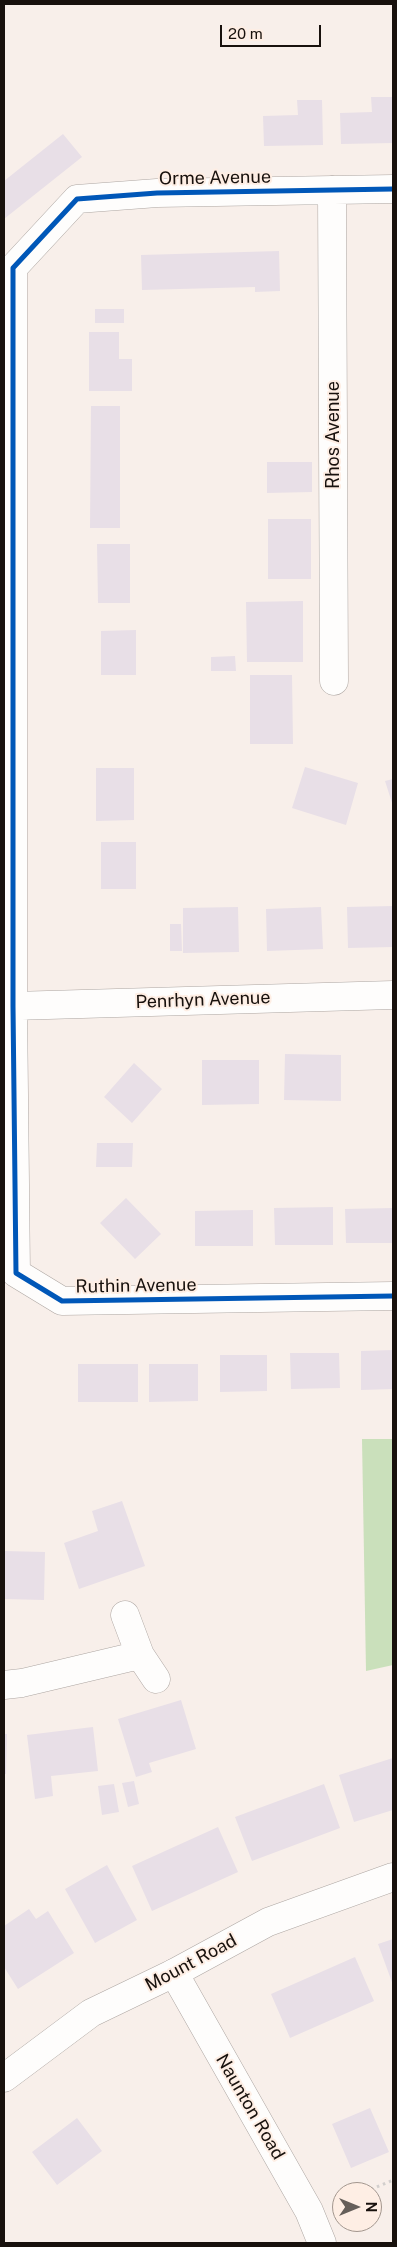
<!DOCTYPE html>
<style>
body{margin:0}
#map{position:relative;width:397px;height:2247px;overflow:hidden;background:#f8efea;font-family:"Public Sans",sans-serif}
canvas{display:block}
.frame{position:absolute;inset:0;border:5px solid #18110d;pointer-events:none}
.north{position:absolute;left:332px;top:2182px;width:50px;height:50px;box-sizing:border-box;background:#feeee4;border:1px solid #a2968e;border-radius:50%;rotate:90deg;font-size:14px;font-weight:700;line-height:20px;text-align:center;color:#18110d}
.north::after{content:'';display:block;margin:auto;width:18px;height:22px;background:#665f5a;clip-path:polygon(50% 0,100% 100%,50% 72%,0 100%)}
.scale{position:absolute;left:220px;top:25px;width:101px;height:22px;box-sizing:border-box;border:2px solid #18110d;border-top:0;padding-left:6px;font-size:15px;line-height:18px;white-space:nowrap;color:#18110d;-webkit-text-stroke:4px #feeee4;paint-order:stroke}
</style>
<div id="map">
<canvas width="397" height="2247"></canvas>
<div class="frame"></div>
<div class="north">N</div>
<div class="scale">20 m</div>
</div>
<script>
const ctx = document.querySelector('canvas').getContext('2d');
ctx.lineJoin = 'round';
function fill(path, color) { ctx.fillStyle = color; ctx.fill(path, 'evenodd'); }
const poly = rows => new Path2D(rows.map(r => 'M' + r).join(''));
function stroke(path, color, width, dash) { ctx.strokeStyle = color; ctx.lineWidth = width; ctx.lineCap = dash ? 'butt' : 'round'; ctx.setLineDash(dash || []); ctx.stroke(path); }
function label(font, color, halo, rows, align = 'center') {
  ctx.font = font + ' "Public Sans",sans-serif'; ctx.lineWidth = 4; ctx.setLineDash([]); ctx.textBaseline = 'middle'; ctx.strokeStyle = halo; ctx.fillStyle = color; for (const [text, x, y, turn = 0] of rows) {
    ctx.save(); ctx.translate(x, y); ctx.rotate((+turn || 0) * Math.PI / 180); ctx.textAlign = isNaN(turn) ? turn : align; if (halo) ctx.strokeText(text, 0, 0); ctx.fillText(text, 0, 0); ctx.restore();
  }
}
fill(poly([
 [362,1439,393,1439,393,1665,366,1671]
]), '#cae0bb');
fill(poly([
 [371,97,393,97,393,143,341,144,340,113,372,112],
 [297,100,322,100,323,145,264,146,263,116,298,115],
 [63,134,82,157,4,219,4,181],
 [279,251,280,291,255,292,255,287,142,290,141,255],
 [95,309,124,309,124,323,95,323],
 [89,332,119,332,119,359,132,359,132,391,89,391],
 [91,406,120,406,120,528,90,528],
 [267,462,312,462,312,492,267,493],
 [268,519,311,519,311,579,268,579],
 [97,544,130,544,130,603,98,603],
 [303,601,303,662,247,662,246,602],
 [136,630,136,675,101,675,101,631],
 [235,656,236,671,211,671,211,657],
 [250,675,292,675,293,744,250,744],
 [305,767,358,783,346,825,292,808],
 [96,768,134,768,134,820,96,821],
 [393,779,393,806,385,781],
 [101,842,136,842,136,889,101,889],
 [393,906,393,947,348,948,347,907],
 [238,907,239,952,183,953,183,908],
 [321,907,323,949,267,951,266,909],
 [170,924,181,924,182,951,170,951],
 [285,1054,341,1055,341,1101,284,1100],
 [202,1060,259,1060,259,1104,202,1105],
 [134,1063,162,1089,132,1123,104,1097],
 [97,1143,133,1143,132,1167,96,1167],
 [126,1198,161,1234,135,1259,100,1223],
 [333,1207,333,1245,275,1245,274,1208],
 [393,1208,393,1243,346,1243,345,1209],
 [253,1210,253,1246,195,1246,195,1211],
 [393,1350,393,1389,361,1390,361,1351],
 [290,1353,339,1353,340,1388,291,1389],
 [220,1355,267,1355,267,1391,220,1392],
 [78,1364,138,1364,138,1402,78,1402],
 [149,1364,198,1364,198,1401,149,1402],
 [122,1501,145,1566,79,1589,64,1543,98,1531,92,1511],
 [4,1551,45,1552,44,1600,4,1599],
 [181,1700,196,1749,149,1763,152,1772,136,1777,118,1719],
 [93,1727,98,1771,51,1776,53,1796,35,1799,27,1735],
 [4,1734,7,1734,6,1774,4,1774],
 [393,1758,393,1810,354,1822,339,1775],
 [134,1781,139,1804,128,1807,122,1783],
 [114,1784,119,1812,102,1815,98,1786],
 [324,1784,340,1828,252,1861,235,1817],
 [218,1827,238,1872,152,1911,132,1866],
 [107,1865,137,1920,95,1943,65,1889],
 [29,1909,36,1919,48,1911,74,1953,18,1989,4,1967,4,1926],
 [393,1939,393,1985,378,1944],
 [355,1957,374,2001,290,2038,271,1994],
 [370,2108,389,2152,351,2168,332,2124],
 [77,2118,102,2151,57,2185,32,2152]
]), '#e8dfe7');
const street = poly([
 [393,189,157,193,77,199,13,268,13,1006,16,1273,62,1301,393,1296],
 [332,190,334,681],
 [13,1006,393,995],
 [125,1615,140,1655,156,1679],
 [4,1685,22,1683,140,1655],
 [174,1973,309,2211,322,2243]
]);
const secondary = poly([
 [4,2078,91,2013,174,1973,268,1922,393,1877]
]);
stroke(street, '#ada6a2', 29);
stroke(secondary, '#ada6a2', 29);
stroke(poly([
 [365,2192,393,2180]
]), '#d2cfcd', 3, [2.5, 4]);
stroke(street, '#fefdfc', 28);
stroke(secondary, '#fefdfc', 28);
stroke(poly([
 [393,189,157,193,77,199,13,268,13,1006,16,1273,62,1301,393,1296]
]), '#0057b8', 5);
label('18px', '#18110d', '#feeee4', [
 ["Orme Avenue",215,178,-1],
 ["Rhos Avenue",333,435,-90],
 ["Penrhyn Avenue",203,1000,-2],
 ["Ruthin Avenue",136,1286,-1],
 ["Mount Road",191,1963,-28],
 ["Naunton Road",250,2107,60]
]);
</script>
